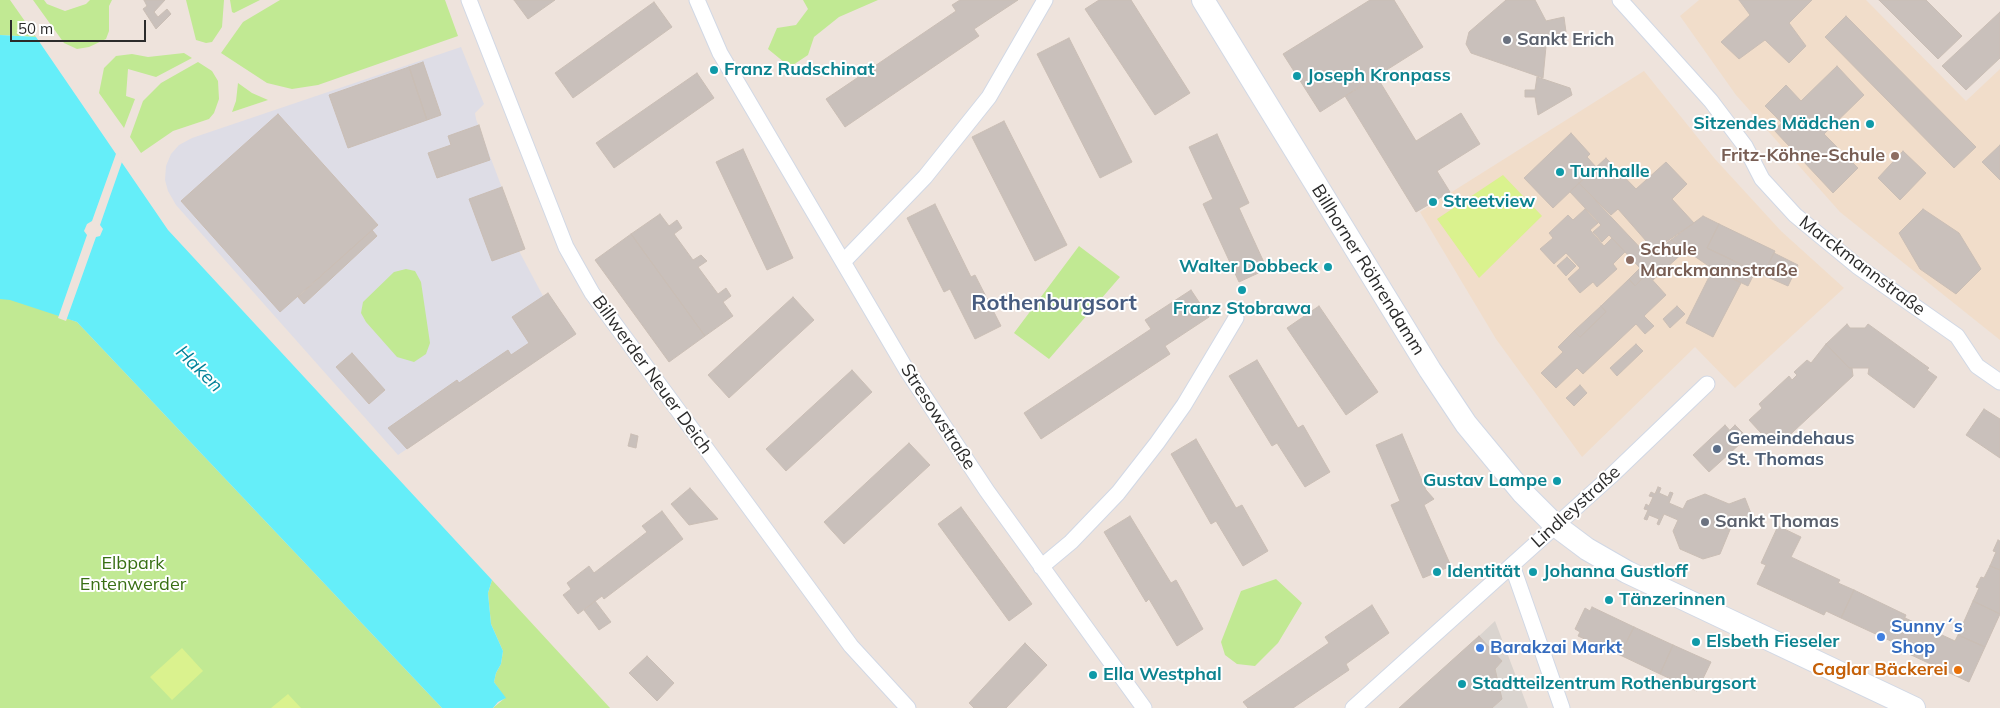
<!DOCTYPE html>
<meta charset="utf-8">
<style>
body{margin:0}
#map{position:relative;width:2000px;height:708px;overflow:hidden;background:#eee3dc;font-family:Mulish,sans-serif}
canvas{display:block}
.scale{position:absolute;left:10px;top:20px;width:136px;height:22px;box-sizing:border-box;border:2px solid #2b2b2b;border-top:0;padding-left:6px;font-size:15px;line-height:18px;white-space:nowrap;color:#2b2b2b;-webkit-text-stroke:4px #fff;paint-order:stroke}
</style>
<div id="map">
<canvas width="2000" height="708"></canvas>
<div class="scale">50 m</div>
</div>
<script>
const ctx = document.querySelector('canvas').getContext('2d');
ctx.lineJoin = 'round';
function fill(path, color) { ctx.fillStyle = color; ctx.fill(path, 'evenodd'); }
const poly = rows => new Path2D(rows.map(r => 'M' + r).join(''));
function stroke(path, color, width, dash) { ctx.strokeStyle = color; ctx.lineWidth = width; ctx.lineCap = dash ? 'butt' : 'round'; ctx.setLineDash(dash || []); ctx.stroke(path); }
function label(font, color, halo, rows, align = 'center') {
  ctx.font = font + ' Mulish,sans-serif'; ctx.lineWidth = 4; ctx.setLineDash([]); ctx.textBaseline = 'middle'; ctx.strokeStyle = halo; ctx.fillStyle = color; for (const [text, x, y, turn = 0] of rows) {
    ctx.save(); ctx.translate(x, y); ctx.rotate((+turn || 0) * Math.PI / 180); ctx.textAlign = isNaN(turn) ? turn : align; if (halo) ctx.strokeText(text, 0, 0); ctx.fillText(text, 0, 0); ctx.restore();
  }
}
fill(poly([
 [461,47,484,104,475,113,476,119,525,249,519,251,543,296,566,318,576,334,398,455,176,205,168,191,165,180,166,166,171,154,179,145,192,138]
]), '#dedde6');
fill(poly([
 [1699,0,1866,0,1966,101,2000,69,2000,340,1840,212,1736,95,1680,16],
 [1644,71,1715,159,1781,231,1844,288,1735,388,1695,347,1582,457,1496,339,1420,212]
]), '#f1ddca');
fill(poly([
 [0,0,10,0,36,37,0,35],
 [33,0,44,0,47,4,65,11,86,4,90,0,112,0,109,6,109,31,106,39,89,47,77,49,64,43],
 [186,0,224,0,222,27,212,42,206,43,196,40],
 [230,0,260,0,234,13,232,12],
 [280,0,445,0,458,36,318,85,292,89,267,83,221,53,243,22],
 [803,0,878,0,839,17,814,37,808,55,790,67,768,49,777,28,796,25,808,9],
 [184,53,192,58,156,77,128,69,126,96,135,99,124,128,99,93,104,68,116,56,132,54,148,57],
 [198,62,212,71,218,81,219,99,214,113,209,119,173,131,141,153,130,137,143,101,161,83],
 [238,83,252,93,268,100,232,112,236,101],
 [1079,246,1120,277,1049,359,1014,333],
 [406,269,415,271,421,282,430,343,426,354,414,362,397,357,366,322,361,313,363,302,394,272],
 [0,284,57,315,77,322,442,708,0,708],
 [1276,579,1302,603,1278,643,1255,666,1237,664,1225,655,1221,642,1241,591],
 [492,580,610,708,493,708,505,698,494,682,496,673,501,664,503,651,491,624,488,593]
]), '#c1e993');
fill(poly([
 [1503,175,1542,216,1479,278,1437,219],
 [182,648,203,671,172,700,150,677],
 [288,694,301,708,271,708]
]), '#daf28e');
fill(poly([
 [1495,621,1528,708,1492,708,1501,699,1495,669,1502,661,1479,636]
]), '#dad4cf');
fill(poly([
 [0,35,36,37,168,230,492,580,488,593,491,624,503,651,501,664,496,673,494,682,506,698,498,702,493,708,442,708,77,322,10,300,0,299]
]), '#65eef9');
fill(poly([
 [117,151,123,159,100,225,103,229,100,236,96,237,66,321,58,318,87,235,84,231,87,224,92,221]
]), '#eee3dc');
const building = poly([
 [144,0,165,0,154,12,158,17,167,9,171,14,156,29,143,9,147,6,144,0],
 [514,0,555,0,528,19,514,0],
 [960,0,1018,0,974,29,979,36,845,127,826,99,956,11,952,5,960,0],
 [1099,0,1131,0,1190,93,1155,115,1085,9,1099,0],
 [1370,0,1394,0,1423,47,1320,112,1283,54,1370,0],
 [1506,0,1535,0,1546,21,1564,17,1566,32,1547,36,1543,78,1471,53,1466,44,1469,32,1506,0],
 [1739,0,1812,0,1789,23,1806,46,1789,63,1765,40,1739,59,1721,42,1750,15,1739,0],
 [1879,0,1926,0,1962,36,1938,59,1879,0],
 [654,2,672,27,573,98,555,73,654,2],
 [2000,12,2000,58,1966,90,1942,66,2000,12],
 [1846,16,1976,147,1954,168,1825,37,1846,16],
 [1069,38,1132,162,1100,178,1037,54,1069,38],
 [423,62,441,115,427,120,409,67,423,62],
 [1837,66,1864,95,1824,134,1858,168,1833,193,1774,130,1782,123,1765,106,1786,85,1801,101,1837,66],
 [409,67,427,120,348,148,329,95,409,67],
 [697,73,714,98,614,168,596,143,697,73],
 [1377,77,1416,141,1461,113,1480,144,1437,171,1450,192,1416,212,1345,96,1377,77],
 [1537,77,1570,88,1572,95,1538,115,1535,97,1525,97,1525,90,1535,90,1537,77],
 [278,114,378,225,280,312,181,201,278,114],
 [1004,121,1067,245,1035,261,972,137,1004,121],
 [479,125,490,160,437,178,428,153,451,145,448,136,479,125],
 [1571,133,1590,154,1587,157,1596,167,1553,208,1524,178,1571,133],
 [1217,134,1249,203,1239,208,1267,269,1239,282,1203,204,1213,199,1189,147,1217,134],
 [2000,145,2000,180,1982,162,2000,145],
 [743,149,793,258,767,270,716,162,743,149],
 [1903,151,1926,173,1900,200,1878,178,1903,151],
 [1606,158,1636,189,1666,162,1687,184,1672,199,1694,223,1654,250,1618,209,1611,215,1579,183,1606,158],
 [1579,183,1648,256,1671,240,1686,250,1653,280,1647,274,1635,286,1629,279,1640,268,1609,235,1602,242,1593,232,1601,225,1570,192,1579,183],
 [502,187,525,249,492,261,469,199,502,187],
 [935,204,971,277,975,275,1001,326,975,339,950,289,944,292,907,218,935,204],
 [1585,209,1598,223,1590,230,1604,246,1612,238,1625,252,1613,264,1617,269,1597,287,1593,282,1580,293,1568,279,1580,268,1566,253,1554,264,1540,249,1553,238,1549,233,1568,215,1573,220,1585,209],
 [1923,209,1959,233,1981,269,1956,294,1920,269,1899,233,1923,209],
 [660,214,669,226,677,220,682,228,674,234,693,260,701,255,707,261,698,267,718,294,726,288,731,296,723,302,733,316,705,336,631,234,660,214],
 [1703,216,1719,224,1707,248,1747,267,1744,272,1753,276,1748,286,1713,269,1671,240,1703,216],
 [1719,224,1775,251,1763,275,1707,248,1719,224],
 [372,230,377,236,304,304,298,297,372,230],
 [631,234,705,336,669,362,595,260,631,234],
 [1774,253,1798,265,1788,286,1763,275,1774,253],
 [1567,257,1576,266,1566,276,1557,266,1567,257],
 [1713,269,1741,283,1713,337,1686,323,1713,269],
 [1647,274,1666,295,1644,316,1654,326,1645,334,1636,324,1583,374,1577,368,1556,388,1541,373,1563,352,1558,347,1574,331,1580,337,1606,312,1601,306,1629,279,1635,286,1647,274],
 [1191,290,1209,317,1165,346,1170,354,1041,439,1024,413,1151,329,1145,320,1191,290],
 [548,293,576,334,407,449,388,428,457,380,459,383,508,350,511,355,529,343,512,317,548,293],
 [793,297,814,320,729,398,708,375,793,297],
 [1319,306,1378,392,1346,415,1287,328,1319,306],
 [1601,306,1606,312,1580,337,1574,331,1601,306],
 [1677,306,1685,314,1670,328,1663,319,1677,306],
 [1847,324,1850,328,1865,328,1868,324,1929,368,1927,370,1937,377,1914,408,1868,374,1869,368,1849,368,1826,344,1847,324],
 [1636,344,1643,351,1617,376,1610,368,1636,344],
 [1826,344,1849,368,1852,368,1853,376,1779,445,1776,441,1772,445,1749,420,1762,408,1759,404,1789,376,1792,380,1797,375,1794,372,1807,360,1811,363,1826,344],
 [352,353,385,390,369,404,336,367,352,353],
 [1257,360,1298,428,1303,425,1330,472,1305,487,1277,443,1272,446,1229,376,1257,360],
 [852,370,872,392,786,471,766,449,852,370],
 [1580,385,1587,393,1574,406,1566,398,1580,385],
 [1984,409,2000,419,2000,458,1966,435,1984,409],
 [1725,425,1741,443,1709,472,1693,455,1725,425],
 [1735,425,1746,436,1740,441,1730,430,1735,425],
 [631,434,638,436,636,448,628,446,631,434],
 [1402,434,1426,490,1434,499,1424,505,1451,566,1423,578,1391,505,1400,501,1376,445,1402,434],
 [1196,439,1236,508,1242,505,1268,551,1243,566,1216,521,1211,524,1171,454,1196,439],
 [909,443,930,465,844,544,824,522,909,443],
 [1658,487,1661,488,1659,493,1668,497,1670,492,1673,493,1669,503,1683,509,1687,501,1705,494,1729,504,1745,498,1752,516,1734,520,1720,554,1703,559,1680,549,1673,531,1678,520,1664,514,1659,525,1657,524,1659,519,1649,515,1647,520,1644,519,1648,510,1644,509,1646,504,1649,506,1653,497,1649,496,1651,492,1655,494,1658,487],
 [690,488,718,519,689,525,671,504,690,488],
 [961,507,1032,604,1009,621,938,524,961,507],
 [662,511,683,539,604,599,602,596,578,614,563,595,571,589,567,583,589,566,594,573,647,532,642,526,662,511],
 [1130,516,1171,583,1176,580,1203,629,1177,646,1149,599,1146,602,1104,532,1130,516],
 [1778,526,1801,537,1791,557,1840,580,1838,583,1854,590,1841,618,1826,611,1824,615,1757,584,1766,565,1761,563,1778,526],
 [1998,540,2000,541,2000,570,1990,566,1996,552,1993,551,1998,540],
 [1990,566,2000,570,2000,614,1973,601,1979,588,1976,587,1981,577,1984,578,1990,566],
 [1854,590,1906,615,1893,642,1841,618,1854,590],
 [595,601,611,622,599,630,584,610,595,601],
 [1973,601,2000,614,1985,647,1958,635,1973,601],
 [1372,605,1389,633,1346,664,1349,670,1293,708,1248,708,1243,702,1329,643,1325,637,1372,605],
 [1592,607,1634,627,1620,655,1578,636,1580,632,1575,629,1585,608,1590,611,1592,607],
 [1905,618,1955,641,1958,635,1985,647,1969,682,1892,646,1905,618],
 [1634,627,1673,645,1660,674,1620,655,1634,627],
 [1479,636,1502,661,1495,669,1502,699,1492,708,1399,708,1479,636],
 [1025,643,1047,665,1006,708,974,708,969,703,1025,643],
 [1673,645,1711,662,1697,691,1660,674,1673,645],
 [647,656,674,683,657,701,629,673,647,656]
]);
fill(building, '#c9c0bb');
stroke(building, '#cabeb5', 1);
const street = poly([
 [469,0,566,247,592,293,851,646,908,708],
 [697,0,720,53,906,369,987,491,1144,708],
 [1620,0,1711,101,1745,146,1762,179,1795,215,1857,266,1957,336,1977,366,2000,382],
 [843,262,925,177,989,97,1045,0],
 [1512,565,1562,708],
 [1041,567,1071,542,1118,493,1157,443,1184,405,1236,318],
 [1353,708,1611,476,1707,384]
]);
const secondary = poly([
 [1203,0,1430,370,1466,424,1523,493,1555,525,1587,549,1627,572,1914,708]
]);
stroke(street, '#d1d8e5', 17);
stroke(secondary, '#d1d8e5', 24);
stroke(street, '#fff', 15);
stroke(secondary, '#fff', 22);
for (const [x, y, r, color] of [
 [1507,40,5,"#6b7280"],
 [714,70,5,"#0f9aa8"],
 [1297,76,5,"#0f9aa8"],
 [1870,124,5,"#0f9aa8"],
 [1895,156,5,"#8d6e63"],
 [1560,172,5,"#0f9aa8"],
 [1433,202,5,"#0f9aa8"],
 [1630,260,5,"#8d6e63"],
 [1328,267,5,"#0f9aa8"],
 [1242,290,5,"#0f9aa8"],
 [1717,449,5,"#5c6f8a"],
 [1557,481,5,"#0f9aa8"],
 [1705,522,5,"#6b7280"],
 [1437,572,5,"#0f9aa8"],
 [1533,572,5,"#0f9aa8"],
 [1609,600,5,"#0f9aa8"],
 [1881,637,5,"#3f7fe0"],
 [1696,642,5,"#0f9aa8"],
 [1480,648,5,"#3f7fe0"],
 [1958,670,5,"#e8710a"],
 [1093,675,5,"#0f9aa8"],
 [1462,684,5,"#0f9aa8"]
]) { const dot = new Path2D(); dot.arc(x, y, r, 0, 2 * Math.PI); ctx.fillStyle = color; ctx.fill(dot); stroke(dot, '#fff', 2); }
label('bold 18px', '#5b616d', '#fff', [
 ["Sankt Erich",1517,40],
 ["Sankt Thomas",1715,522]
], 'left');
label('bold 18px', '#0d838f', '#fff', [
 ["Franz Rudschinat",724,70],
 ["Joseph Kronpass",1307,76],
 ["Sitzendes Mädchen",1860,124,"right"],
 ["Turnhalle",1570,172],
 ["Streetview",1443,202],
 ["Walter Dobbeck",1318,267,"right"],
 ["Franz Stobrawa",1242,309,"center"],
 ["Gustav Lampe",1547,481,"right"],
 ["Identität",1447,572],
 ["Johanna Gustloff",1543,572],
 ["Tänzerinnen",1619,600],
 ["Elsbeth Fieseler",1706,642],
 ["Ella Westphal",1103,675],
 ["Stadtteilzentrum Rothenburgsort",1472,684]
], 'left');
label('bold 18px', '#785e54', '#fff', [
 ["Fritz-Köhne-Schule",1885,156],
 ["Schule",1640,250,"left"],
 ["Marckmannstraße",1640,271,"left"]
], 'right');
label('18px', '#2b2b2b', '#fff', [
 ["Marckmannstraße",1862,266,37],
 ["Billhorner Röhrendamm",1368,270,58],
 ["Billwerder Neuer Deich",652,375,54],
 ["Stresowstraße",938,417,57],
 ["Lindleystraße",1576,507,-42]
]);
label('bold 18px', '#4e5e75', '#fff', [
 ["Gemeindehaus",1727,439],
 ["St. Thomas",1727,460]
], 'left');
label('18px', '#386f14', '#fff', [
 ["Elbpark",133,564],
 ["Entenwerder",133,585]
]);
label('bold 18px', '#366cbe', '#fff', [
 ["Sunny´s",1891,627],
 ["Shop",1891,648],
 ["Barakzai Markt",1490,648]
], 'left');
label('bold 18px', '#c56008', '#fff', [
 ["Caglar Bäckerei",1948,670]
], 'right');
label('italic 19px', '#038299', '#fff', [
 ["Haken",199,369,45]
]);
label('bold 22px', '#475c80', '#fff', [
 ["Rothenburgsort",1054,303]
]);
</script>
